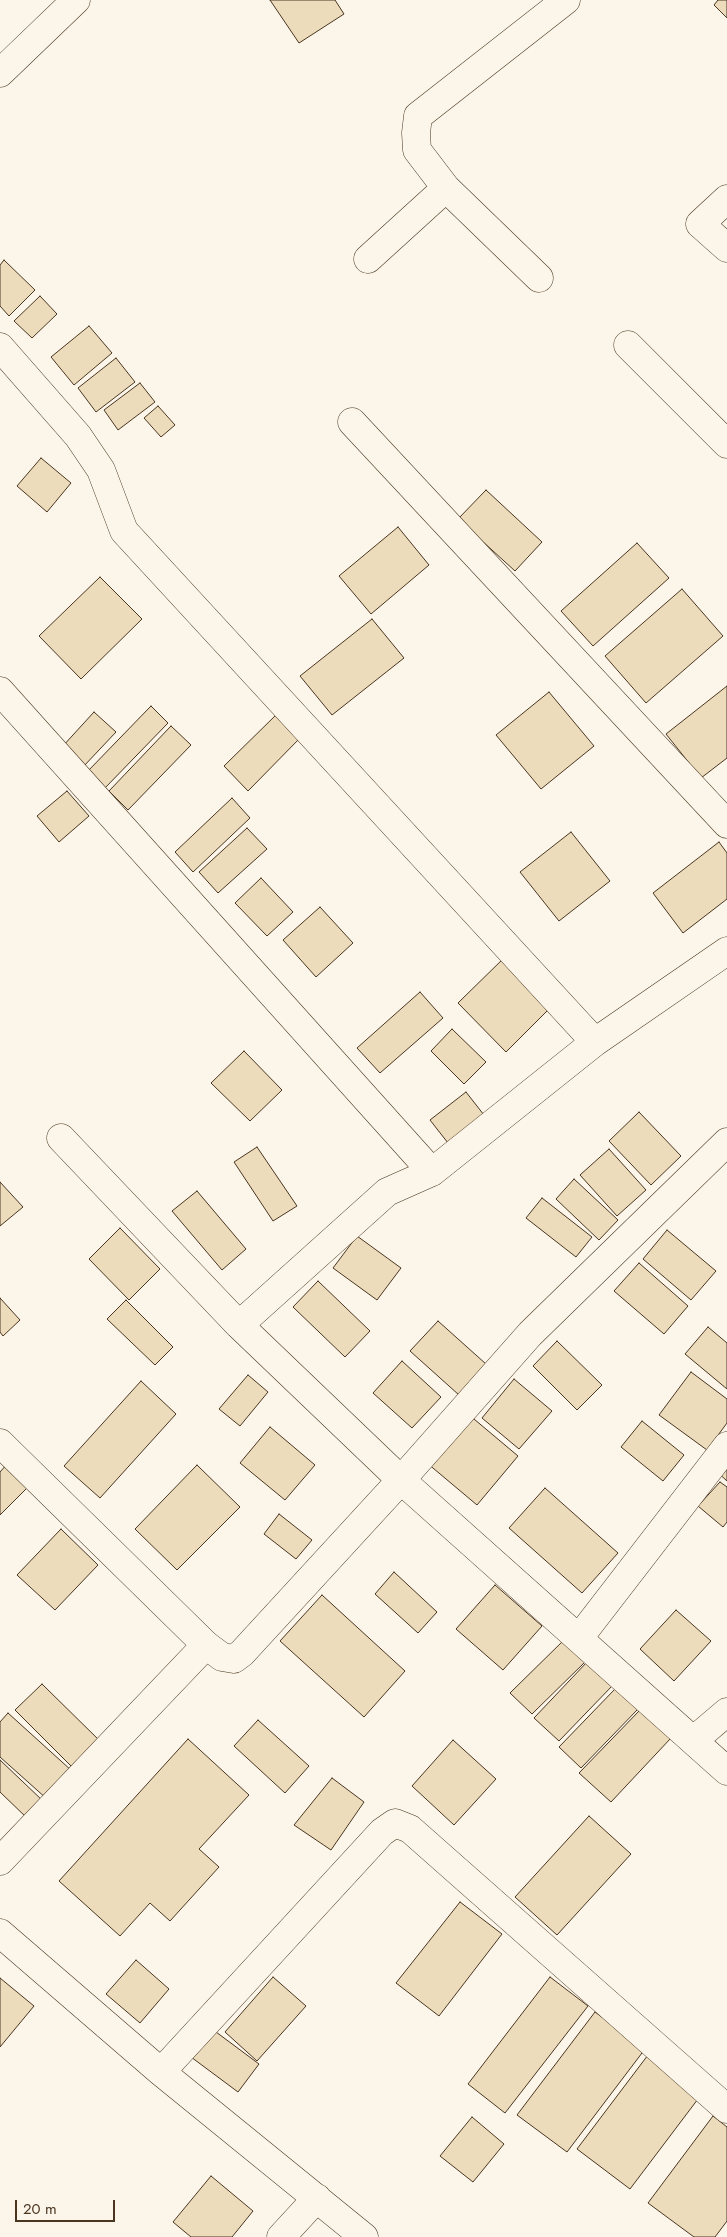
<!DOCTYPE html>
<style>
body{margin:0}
#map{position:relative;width:727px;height:2237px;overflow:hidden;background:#fbf6e9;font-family:Jost,sans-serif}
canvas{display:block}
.scale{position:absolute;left:15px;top:2200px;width:100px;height:22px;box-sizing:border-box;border:2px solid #4a3520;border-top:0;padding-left:6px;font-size:15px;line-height:18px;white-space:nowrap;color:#4a3520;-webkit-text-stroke:4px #fbf6e9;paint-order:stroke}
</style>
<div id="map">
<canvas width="727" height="2237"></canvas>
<div class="scale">20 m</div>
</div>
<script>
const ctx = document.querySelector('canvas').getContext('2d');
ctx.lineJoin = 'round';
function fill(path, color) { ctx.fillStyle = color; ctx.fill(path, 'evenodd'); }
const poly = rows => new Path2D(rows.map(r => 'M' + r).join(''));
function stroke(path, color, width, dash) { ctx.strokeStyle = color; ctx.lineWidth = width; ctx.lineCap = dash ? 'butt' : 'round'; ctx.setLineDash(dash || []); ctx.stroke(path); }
const building = poly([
 [270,0,335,0,344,14,299,43,270,0],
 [718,0,727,0,727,18,714,5,718,0],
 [4,260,35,290,9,316,0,306,0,265,4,260],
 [40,296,57,314,32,338,14,321,40,296],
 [89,326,112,353,74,385,51,357,89,326],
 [116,358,135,382,96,412,78,388,116,358],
 [140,383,155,402,118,430,104,410,140,383],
 [158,406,175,425,161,437,144,418,158,406],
 [41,458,71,483,47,512,17,486,41,458],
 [486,490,542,542,515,571,458,519,486,490],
 [398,527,429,565,371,614,339,576,398,527],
 [637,543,669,578,593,646,561,611,637,543],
 [100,577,142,619,81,679,39,636,100,577],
 [682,589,723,636,646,703,605,656,682,589],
 [372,619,404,658,332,715,300,676,372,619],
 [727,686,727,758,701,778,666,734,727,686],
 [549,692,594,746,541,789,496,735,549,692],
 [151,706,168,723,104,789,87,772,151,706],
 [94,712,116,732,83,767,62,747,94,712],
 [277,714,301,737,248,791,224,766,277,714],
 [171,726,191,745,128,810,109,791,171,726],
 [67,791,89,816,59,842,37,816,67,791],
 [232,798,250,818,193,872,175,852,232,798],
 [247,828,267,849,218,893,199,872,247,828],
 [571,832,610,881,559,921,520,872,571,832],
 [719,842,727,853,727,899,683,933,653,893,719,842],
 [261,878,293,912,267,936,235,903,261,878],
 [320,907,353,943,316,977,283,940,320,907],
 [506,956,554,1004,506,1052,458,1003,506,956],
 [420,992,443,1018,380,1073,357,1048,420,992],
 [452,1029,486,1062,464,1084,431,1051,452,1029],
 [244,1051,282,1090,250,1121,211,1083,244,1051],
 [466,1092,484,1115,448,1143,430,1120,466,1092],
 [639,1112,681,1156,651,1185,609,1141,639,1112],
 [257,1147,297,1206,273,1221,234,1162,257,1147],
 [609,1149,646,1190,617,1216,580,1175,609,1149],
 [574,1179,618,1220,599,1240,556,1199,574,1179],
 [0,1182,23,1207,0,1226,0,1182],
 [197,1191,246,1249,222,1270,172,1211,197,1191],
 [542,1198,592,1237,576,1257,526,1218,542,1198],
 [120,1228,160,1269,129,1300,89,1259,120,1228],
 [667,1230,716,1271,691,1300,643,1259,667,1230],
 [357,1236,401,1268,377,1300,333,1268,357,1236],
 [639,1263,688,1306,664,1334,614,1291,639,1263],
 [318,1281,370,1331,345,1357,293,1307,318,1281],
 [0,1298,20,1320,3,1336,0,1332,0,1298],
 [126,1300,173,1347,155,1365,107,1319,126,1300],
 [438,1321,486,1364,459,1395,410,1351,438,1321],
 [708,1327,727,1343,727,1389,685,1354,708,1327],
 [557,1341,602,1385,577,1410,533,1366,557,1341],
 [402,1361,441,1397,412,1428,373,1393,402,1361],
 [691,1372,727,1399,727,1423,707,1450,659,1415,691,1372],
 [248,1375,268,1392,240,1426,219,1409,248,1375],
 [514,1379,552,1411,519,1449,482,1418,514,1379],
 [141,1381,176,1414,100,1498,64,1466,141,1381],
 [468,1414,518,1456,477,1505,427,1463,468,1414],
 [642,1421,684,1455,663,1481,621,1447,642,1421],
 [270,1427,315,1465,285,1500,240,1463,270,1427],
 [727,1456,727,1481,715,1470,727,1456],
 [8,1463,30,1485,0,1515,0,1472,8,1463],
 [197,1465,240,1507,177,1570,135,1529,197,1465],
 [720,1482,727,1487,727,1522,723,1527,698,1506,720,1482],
 [545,1488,618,1553,582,1593,509,1528,545,1488],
 [279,1514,312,1540,296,1559,264,1534,279,1514],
 [61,1529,98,1565,55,1610,17,1575,61,1529],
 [394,1572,437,1612,418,1633,375,1594,394,1572],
 [495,1585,542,1626,503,1670,456,1629,495,1585],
 [322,1595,405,1671,364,1717,280,1641,322,1595],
 [676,1610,711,1641,674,1681,640,1649,676,1610],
 [565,1639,586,1661,532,1714,510,1693,565,1639],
 [588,1661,613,1685,559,1741,534,1718,588,1661],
 [42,1684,102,1743,75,1770,15,1710,42,1684],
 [616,1688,638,1709,581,1768,559,1747,616,1688],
 [641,1709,671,1738,611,1802,579,1773,641,1709],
 [8,1713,72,1771,47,1799,0,1757,0,1722,8,1713],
 [258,1720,309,1766,285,1793,234,1746,258,1720],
 [188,1739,249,1795,199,1849,219,1867,170,1921,150,1903,120,1936,59,1881,188,1739],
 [453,1740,496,1779,454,1825,412,1786,453,1740],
 [0,1760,43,1801,27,1818,0,1792,0,1760],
 [332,1778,364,1802,331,1850,294,1825,332,1778],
 [589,1816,631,1854,557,1935,515,1897,589,1816],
 [460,1902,502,1934,439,2016,396,1983,460,1902],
 [136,1960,169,1989,140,2023,106,1994,136,1960],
 [273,1977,306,2006,257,2061,225,2032,273,1977],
 [550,1977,588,2006,505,2113,468,2084,550,1977],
 [0,1978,34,2006,0,2047,0,1978],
 [595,2012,645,2049,567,2152,517,2115,595,2012],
 [212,2029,259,2064,238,2092,191,2057,212,2029],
 [648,2055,701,2095,630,2189,577,2149,648,2055],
 [713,2116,727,2127,727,2221,715,2237,694,2237,648,2203,713,2116],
 [472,2117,504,2144,473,2182,440,2156,472,2117],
 [211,2176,253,2211,232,2237,191,2237,173,2222,211,2176]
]);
fill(building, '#ecdcbc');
stroke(building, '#4a3520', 1);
const minor = poly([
 [0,73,76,0],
 [727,199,700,224,727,248],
 [368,259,446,188],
 [539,278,446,188,417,150,416,133,418,116,566,0],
 [628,345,727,444],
 [0,347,78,436,101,470,124,531,595,1042],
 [352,422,727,824],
 [0,691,432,1172],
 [61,1138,239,1325,401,1480,727,1771],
 [239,1325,387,1192,432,1172,595,1042,727,951],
 [0,1443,206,1645,222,1657,234,1659,242,1653,401,1480,530,1334,727,1142],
 [579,1638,727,1446],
 [694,1740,727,1712],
 [0,1861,206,1645],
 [0,1933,161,2072,364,2237],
 [161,2072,382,1832,395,1823,410,1829,727,2109],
 [281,2237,317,2198]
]);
stroke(minor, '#4a3520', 29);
stroke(minor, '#fbf6e9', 28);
</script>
